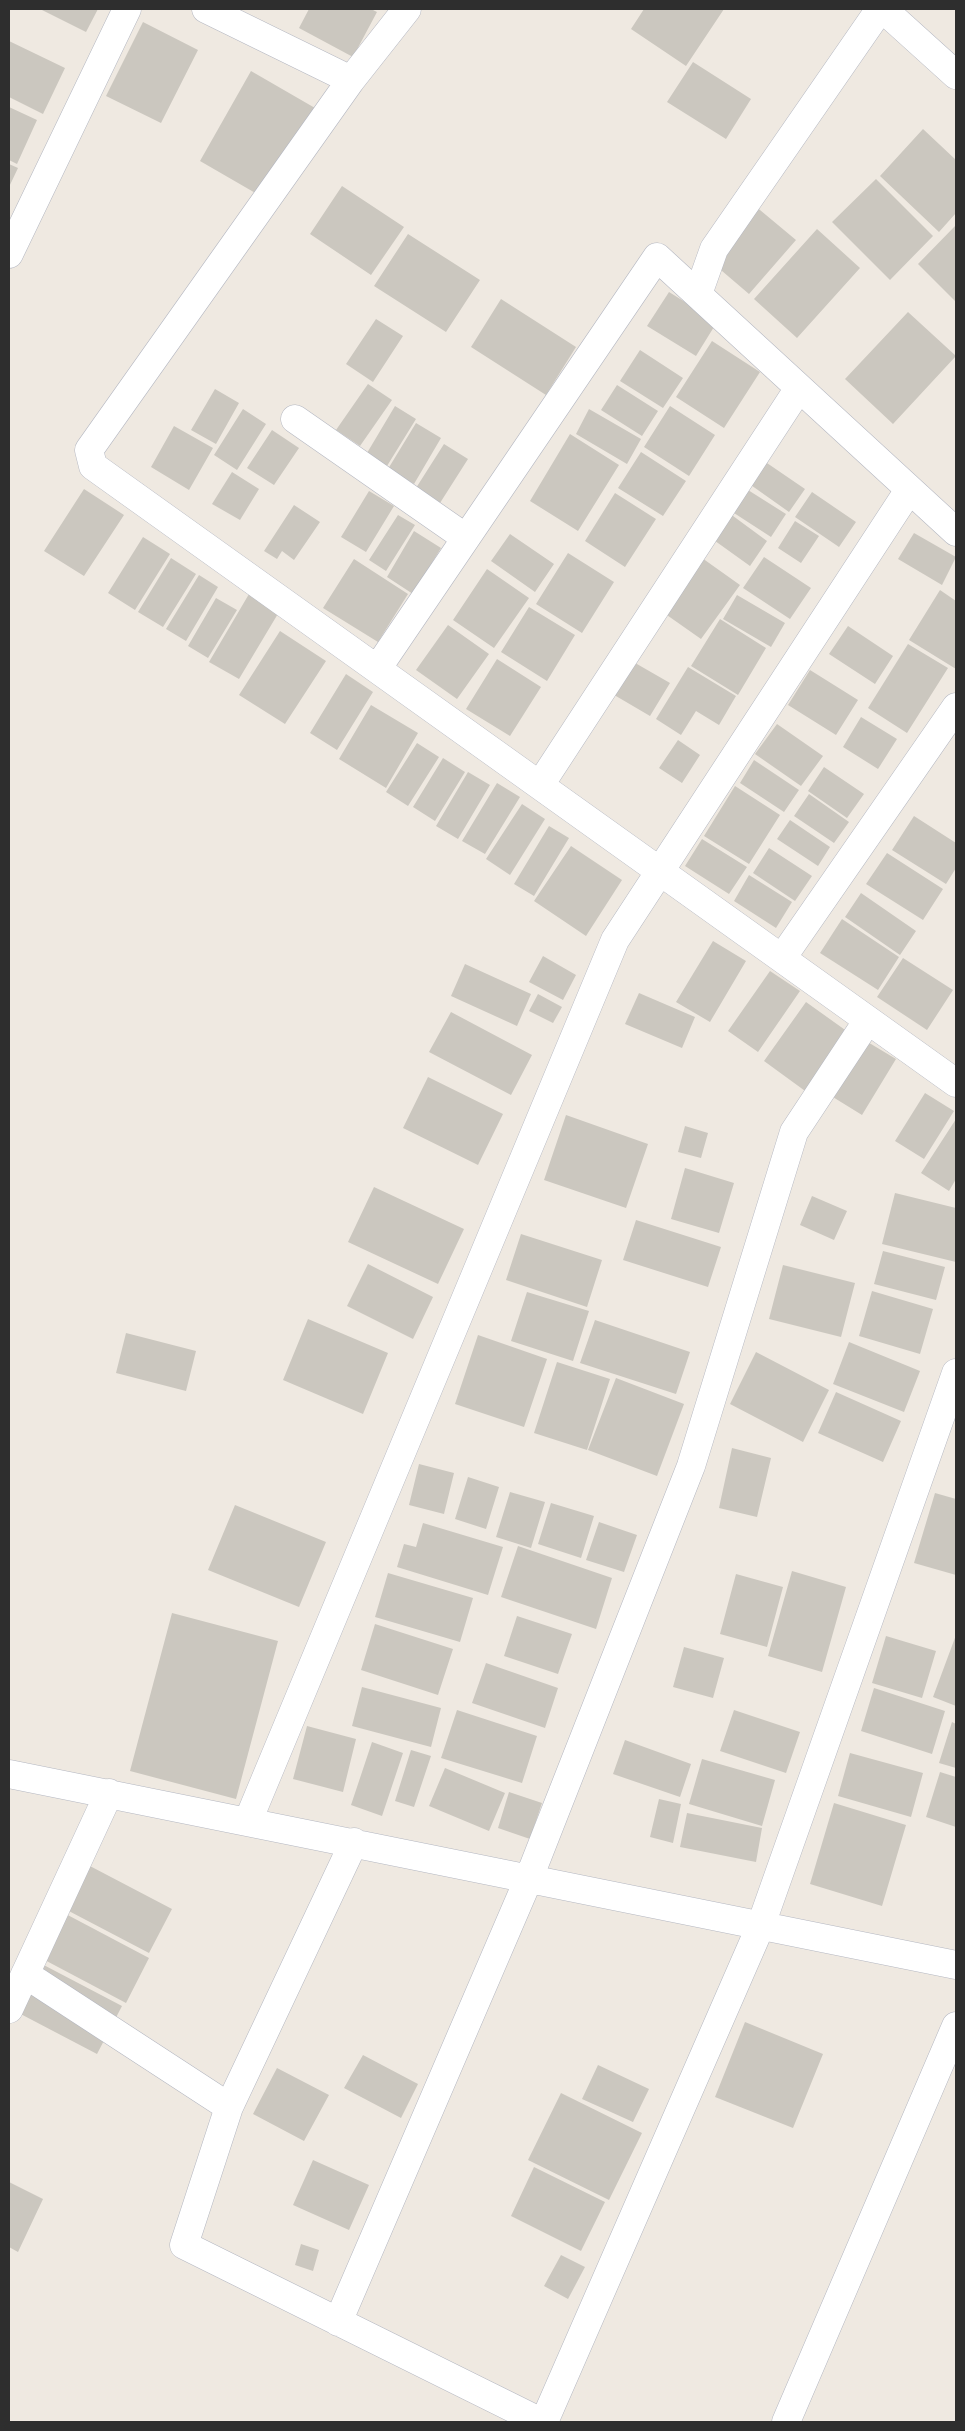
<!DOCTYPE html>
<style>
body{margin:0}
#map{position:relative;width:965px;height:2431px;overflow:hidden;background:#efe9e1;font-family:Karla,sans-serif}
canvas{display:block}
.frame{position:absolute;inset:0;border:10px solid #2e2e2e;pointer-events:none}
</style>
<div id="map">
<canvas width="965" height="2431"></canvas>
<div class="frame"></div>
</div>
<script>
const ctx = document.querySelector('canvas').getContext('2d');
ctx.lineJoin = 'round';
function fill(path, color) { ctx.fillStyle = color; ctx.fill(path, 'evenodd'); }
const poly = rows => new Path2D(rows.map(r => 'M' + r).join(''));
function stroke(path, color, width, dash) { ctx.strokeStyle = color; ctx.lineWidth = width; ctx.lineCap = dash ? 'butt' : 'round'; ctx.setLineDash(dash || []); ctx.stroke(path); }
fill(poly([
 [40,9,98,9,86,32],
 [309,9,371,9,377,12,353,57,299,28],
 [644,9,724,9,686,66,631,29],
 [143,22,198,50,161,123,106,96],
 [9,41,65,68,43,114,9,97],
 [693,62,751,99,726,139,667,102],
 [251,71,315,108,264,198,200,161],
 [9,107,37,120,17,164,9,160],
 [923,129,956,160,956,213,939,232,880,176],
 [9,164,18,168,9,187],
 [876,179,933,236,890,280,832,222],
 [342,186,404,227,371,275,310,234],
 [754,205,796,240,749,294,708,259],
 [956,225,956,302,918,264],
 [817,229,860,268,797,338,754,299],
 [408,234,480,280,446,332,374,286],
 [669,292,717,322,696,356,647,326],
 [501,299,576,347,546,395,471,347],
 [908,312,956,356,893,424,845,379],
 [376,319,403,336,373,382,346,364],
 [712,341,760,372,724,428,676,397],
 [640,350,683,378,663,408,620,381],
 [368,384,392,400,360,446,336,430],
 [617,385,658,411,642,436,601,410],
 [215,389,239,403,216,444,191,430],
 [395,406,416,419,387,466,367,453],
 [670,406,715,435,689,476,644,447],
 [243,409,266,424,237,470,214,455],
 [589,409,641,439,627,464,576,434],
 [416,423,441,438,414,484,388,469],
 [174,426,213,448,189,490,151,467],
 [272,430,299,448,274,485,247,468],
 [570,434,619,465,578,531,530,501],
 [444,444,468,459,440,503,416,488],
 [641,452,686,481,663,516,618,488],
 [764,461,805,489,789,512,748,483],
 [232,472,259,489,240,520,212,504],
 [84,489,124,515,84,576,44,551],
 [748,490,786,514,771,537,734,513],
 [369,491,394,506,366,552,341,537],
 [812,492,856,522,839,547,795,517],
 [615,493,656,519,625,567,585,541],
 [294,505,320,522,294,560,282,551,277,559,264,551],
 [729,513,767,541,750,566,711,538],
 [398,515,415,525,386,571,369,560],
 [795,521,819,536,801,563,778,548],
 [414,531,441,548,413,594,387,577],
 [914,533,956,557,942,585,898,559],
 [510,534,554,564,535,592,491,561],
 [143,537,170,554,135,610,108,593],
 [568,553,614,582,582,633,536,604],
 [764,557,811,588,790,619,743,588],
 [171,558,196,574,163,627,138,612],
 [702,558,740,585,701,639,664,613],
 [354,559,408,594,378,642,323,608],
 [487,569,529,598,494,648,453,620],
 [199,575,218,587,186,641,166,629],
 [940,590,956,601,956,669,909,640],
 [249,594,279,612,239,679,209,662],
 [737,595,785,623,771,647,723,619],
 [216,598,237,610,208,658,188,646],
 [529,607,575,635,547,681,501,652],
 [720,619,766,648,738,695,691,666],
 [448,625,489,654,457,699,416,670],
 [848,626,893,656,875,684,829,654],
 [280,631,326,661,285,724,239,695],
 [908,644,948,668,907,733,868,708],
 [623,656,670,683,650,716,604,689],
 [497,659,541,687,510,736,466,709],
 [688,667,736,696,719,725,696,711,681,735,656,719],
 [810,670,858,700,836,735,788,705],
 [346,674,373,692,337,750,310,733],
 [371,705,418,733,386,788,339,759],
 [861,717,897,739,878,769,843,747],
 [777,724,823,756,801,786,755,754],
 [678,740,700,755,682,783,659,768],
 [417,743,439,757,408,806,386,792],
 [443,758,465,772,435,821,413,807],
 [754,760,799,790,784,812,740,783],
 [824,767,864,794,847,818,808,791],
 [468,772,490,785,458,839,436,826],
 [497,783,520,797,485,854,462,841],
 [735,786,780,815,749,864,704,836],
 [809,794,849,822,834,843,794,816],
 [522,804,545,819,510,875,486,859],
 [914,816,956,843,956,868,946,884,892,850],
 [790,820,830,847,818,866,777,839],
 [549,826,569,838,534,896,514,884],
 [702,839,747,867,729,894,685,866],
 [571,846,622,880,586,936,534,901],
 [769,848,812,876,795,901,753,873],
 [887,853,943,889,923,920,866,884],
 [749,875,792,902,776,928,734,901],
 [861,893,916,931,900,955,845,917],
 [842,919,899,957,878,990,820,953],
 [713,941,746,961,710,1022,676,1002],
 [543,956,576,975,563,1000,529,982],
 [903,958,953,990,927,1030,877,997],
 [465,964,531,994,517,1026,451,996],
 [770,971,800,991,758,1052,728,1031],
 [639,993,695,1017,682,1048,625,1024],
 [538,994,562,1007,553,1023,529,1011],
 [806,1002,855,1037,812,1096,764,1061],
 [451,1012,532,1055,511,1095,429,1052],
 [861,1038,896,1059,862,1115,828,1094],
 [428,1077,503,1114,478,1165,403,1128],
 [925,1093,954,1111,924,1159,895,1141],
 [566,1115,648,1144,626,1208,544,1180],
 [956,1119,956,1179,949,1191,921,1173],
 [685,1126,708,1133,701,1158,678,1152],
 [685,1168,734,1183,719,1233,671,1219],
 [374,1187,464,1229,438,1284,348,1242],
 [895,1193,956,1208,956,1262,882,1244],
 [812,1196,847,1211,834,1240,800,1225],
 [636,1220,721,1247,708,1287,623,1260],
 [521,1234,602,1260,587,1307,506,1280],
 [883,1251,945,1267,936,1300,874,1284],
 [368,1264,433,1297,413,1339,347,1306],
 [783,1265,855,1283,841,1337,769,1319],
 [872,1291,933,1309,920,1354,859,1336],
 [527,1292,589,1311,573,1361,511,1341],
 [308,1319,388,1353,363,1414,283,1380],
 [595,1320,690,1352,676,1394,580,1363],
 [126,1333,196,1351,186,1391,116,1373],
 [478,1335,547,1359,524,1427,455,1404],
 [849,1342,920,1371,904,1412,833,1384],
 [756,1352,829,1390,803,1442,730,1404],
 [557,1362,610,1379,587,1450,534,1433],
 [616,1378,684,1404,657,1476,588,1450],
 [836,1392,901,1421,883,1462,818,1433],
 [732,1448,771,1458,757,1517,719,1508],
 [419,1464,454,1473,444,1514,409,1505],
 [468,1477,499,1487,486,1529,455,1519],
 [510,1492,545,1502,531,1548,496,1537],
 [935,1493,956,1499,956,1575,914,1563],
 [551,1503,594,1516,581,1558,538,1544],
 [235,1505,326,1542,299,1607,208,1570],
 [599,1522,637,1535,624,1572,586,1560],
 [423,1523,503,1547,488,1595,397,1567,404,1544,416,1547],
 [518,1546,612,1578,596,1629,501,1597],
 [792,1571,846,1587,822,1672,768,1656],
 [388,1573,473,1598,460,1642,375,1617],
 [736,1574,783,1587,767,1647,720,1634],
 [172,1613,278,1641,236,1799,130,1771],
 [517,1616,572,1634,558,1674,504,1656],
 [375,1624,453,1649,438,1695,361,1670],
 [956,1635,956,1706,933,1697],
 [886,1636,936,1651,922,1698,872,1683],
 [684,1647,724,1658,713,1698,673,1687],
 [486,1663,558,1688,545,1728,472,1703],
 [362,1687,441,1708,431,1747,352,1726],
 [874,1688,945,1711,932,1754,861,1731],
 [457,1710,537,1736,522,1783,441,1758],
 [734,1710,800,1732,786,1773,720,1751],
 [952,1722,956,1724,956,1768,939,1763],
 [307,1726,356,1739,343,1792,293,1779],
 [625,1740,691,1764,680,1797,613,1774],
 [372,1742,403,1753,382,1816,351,1805],
 [411,1750,431,1756,414,1807,395,1801],
 [850,1753,923,1773,911,1817,838,1796],
 [702,1759,775,1780,762,1826,689,1804],
 [445,1768,505,1793,489,1831,429,1806],
 [940,1772,956,1777,956,1827,926,1817],
 [509,1792,542,1803,530,1839,498,1828],
 [659,1799,681,1804,673,1843,650,1837],
 [834,1803,906,1825,882,1906,810,1884],
 [687,1813,762,1828,756,1862,680,1847],
 [88,1865,172,1909,149,1953,65,1909],
 [62,1912,149,1958,126,2003,39,1957],
 [38,1962,122,2006,97,2054,13,2010],
 [745,2022,823,2054,793,2128,715,2097],
 [363,2055,418,2084,401,2118,344,2088],
 [598,2065,649,2089,633,2122,582,2099],
 [277,2068,329,2095,304,2141,253,2114],
 [561,2093,642,2133,609,2200,528,2160],
 [313,2160,369,2185,349,2230,293,2205],
 [534,2167,605,2202,581,2251,511,2216],
 [9,2182,43,2199,18,2252,9,2247],
 [301,2244,319,2250,313,2271,295,2265],
 [561,2255,585,2267,568,2299,544,2286]
]), '#cbc7bf');
const street = poly([
 [206,9,351,80],
 [407,9,351,80,89,450,93,466,956,1083],
 [883,9,956,75],
 [9,254,127,9],
 [698,294,714,249,880,9],
 [295,419,466,538],
 [377,669,657,257,956,532],
 [540,785,799,388],
 [782,958,956,707],
 [9,1774,956,1965],
 [248,1821,615,940,909,490],
 [25,1974,229,2107,184,2245,541,2422],
 [9,2009,109,1793],
 [229,2107,354,1842],
 [338,2322,529,1878,691,1466,794,1132,868,1020],
 [544,2422,761,1925,956,1373],
 [786,2422,956,2026]
]);
stroke(street, '#b4b7c1', 29);
stroke(street, '#fff', 28);
</script>
